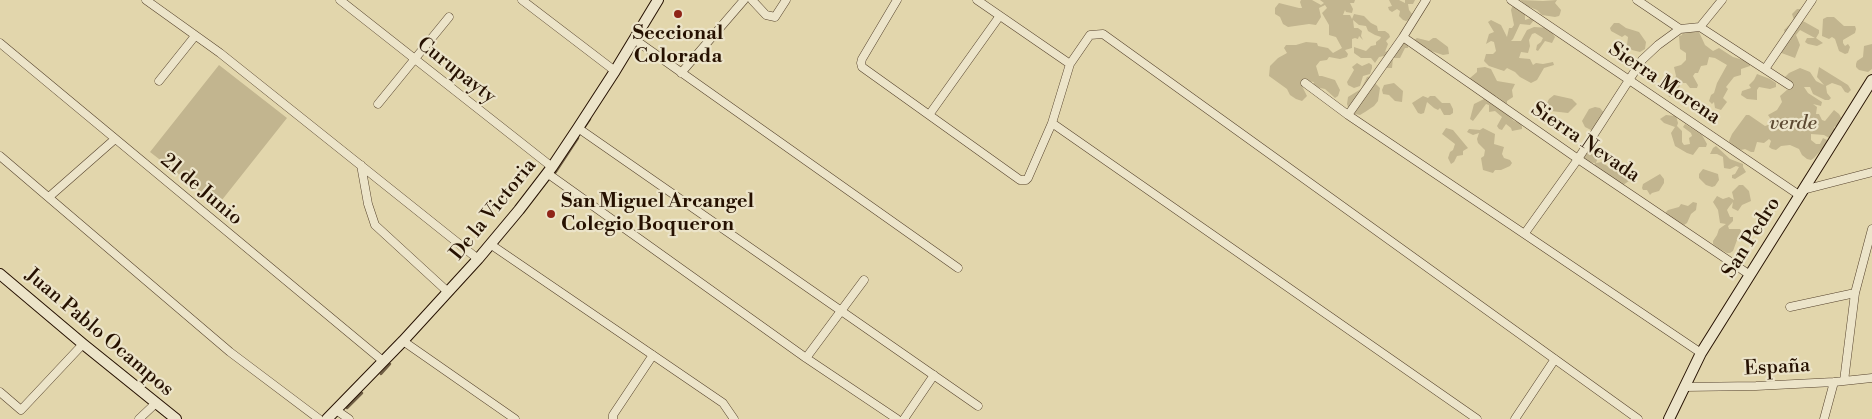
<!DOCTYPE html>
<meta charset="utf-8">
<style>
body{margin:0}
canvas{display:block;background:#e2d6ac}
</style>
<canvas width="1872" height="419"></canvas>
<script>
const ctx = document.querySelector('canvas').getContext('2d');
ctx.lineJoin = 'round';
function fill(path, color) { ctx.fillStyle = color; ctx.fill(path, 'evenodd'); }
const poly = rows => new Path2D(rows.map(r => 'M' + r).join(''));
function stroke(path, color, width, dash) { ctx.strokeStyle = color; ctx.lineWidth = width; ctx.lineCap = dash ? 'butt' : 'round'; ctx.setLineDash(dash || []); ctx.stroke(path); }
function label(font, color, halo, rows, align = 'center') {
  ctx.font = font + ' "Libre Bodoni",serif'; ctx.lineWidth = 4.5; ctx.setLineDash([]); ctx.textBaseline = 'middle'; ctx.strokeStyle = halo; ctx.fillStyle = color; for (const [text, x, y, turn = 0] of rows) {
    ctx.save(); ctx.translate(x, y); ctx.rotate((+turn || 0) * Math.PI / 180); ctx.textAlign = isNaN(turn) ? turn : align; if (halo) ctx.strokeText(text, 0, 0); ctx.fillText(text, 0, 0); ctx.restore();
  }
}
fill(poly([
 [1301,0,1312,0,1321,5,1324,3,1320,0,1355,0,1354,3,1350,3,1353,9,1352,13,1346,12,1345,10,1343,15,1350,15,1352,19,1354,14,1364,16,1371,23,1377,26,1378,31,1385,31,1389,34,1390,37,1386,41,1388,44,1385,52,1390,50,1391,47,1401,39,1408,44,1408,48,1405,48,1400,58,1393,58,1392,68,1382,68,1379,66,1380,62,1386,59,1384,56,1379,57,1375,63,1371,58,1361,58,1354,53,1354,47,1366,51,1371,46,1376,45,1376,42,1380,39,1381,37,1375,35,1368,31,1366,26,1359,25,1353,20,1354,28,1358,28,1362,31,1361,36,1363,40,1359,36,1358,39,1355,38,1352,39,1352,48,1345,50,1348,54,1347,57,1340,59,1329,57,1327,60,1320,61,1316,66,1319,76,1322,76,1335,80,1340,90,1338,96,1335,98,1325,89,1315,87,1313,84,1314,82,1305,81,1302,83,1302,86,1307,96,1302,101,1296,99,1290,95,1287,89,1269,76,1270,66,1278,58,1287,53,1284,48,1286,45,1296,45,1306,42,1317,43,1318,46,1328,48,1333,53,1342,48,1336,37,1329,35,1329,25,1322,13,1327,8,1325,5,1319,8,1321,17,1316,25,1309,24,1288,27,1283,24,1280,17,1275,14,1275,8,1279,3,1299,8,1302,8,1300,2],
 [1389,0,1399,0,1405,3,1405,0,1415,0,1413,4,1408,4,1409,10,1413,15,1409,20,1406,21,1403,20,1399,16,1400,11,1397,9,1392,12,1389,10,1388,7,1392,6],
 [1520,0,1543,1,1557,0,1555,3,1561,10,1560,14,1559,16,1555,17,1542,15,1537,10,1527,6],
 [1515,6,1525,14,1525,20,1531,18,1534,20,1530,25,1520,24,1513,39,1511,41,1521,41,1527,30,1534,27,1549,28,1555,37,1552,43,1545,41,1538,51,1536,50,1537,45,1541,42,1543,38,1535,33,1532,34,1529,40,1530,46,1528,53,1521,52,1519,58,1530,59,1533,65,1536,63,1543,64,1553,62,1554,65,1544,68,1537,80,1531,83,1520,77,1515,72,1507,68,1504,71,1489,66,1484,61,1486,54,1493,54,1496,51,1494,42,1491,41,1486,44,1489,34,1494,32,1488,22,1491,20,1501,25,1507,37,1509,28,1512,28,1514,25,1511,10,1512,7],
 [1797,9,1801,9,1803,14,1803,21,1819,30,1819,33,1816,38,1823,43,1817,46,1808,44,1805,42,1807,38,1815,38,1800,30,1796,35,1800,45,1795,58,1776,51,1786,37,1784,30,1794,20,1792,14],
 [1827,17,1834,17,1844,26,1855,26,1856,29,1855,33,1843,40,1843,43,1845,46,1848,44,1850,47,1848,53,1845,54,1839,51,1835,39,1832,37,1829,39,1822,36,1823,19],
 [1614,23,1619,23,1626,28,1639,32,1646,42,1645,49,1640,52,1632,50,1627,45,1628,37,1625,35,1622,37,1611,31,1610,28],
 [1692,29,1699,32,1705,45,1713,51,1719,48,1733,57,1750,62,1750,66,1741,69,1741,75,1734,77,1726,87,1728,89,1723,98,1727,102,1721,110,1715,108,1714,102,1712,104,1709,101,1711,95,1714,93,1717,83,1727,65,1715,58,1709,57,1707,65,1701,66,1698,73,1695,73,1693,76,1698,85,1697,88,1690,88,1686,83,1682,83,1672,97,1669,97,1668,94,1676,76,1674,67,1681,65,1686,60,1686,53,1680,49,1679,36,1682,35,1683,32],
 [1417,38,1429,41,1433,38,1436,38,1448,47,1449,54,1443,55,1428,50,1428,48,1421,47,1414,40],
 [1872,44,1872,69,1868,72,1859,70,1856,67,1856,64,1857,61,1863,57,1864,46],
 [1357,63,1362,66,1369,63,1372,65,1372,68,1370,74,1363,76,1360,86,1354,88,1348,85,1347,82,1354,70,1352,67],
 [219,65,287,118,218,205,150,152],
 [1485,67,1491,69,1497,81,1515,84,1512,90,1513,97,1507,101,1507,104,1496,96,1493,97,1489,92,1471,81,1470,78,1477,72,1477,68],
 [1819,67,1848,85,1851,90,1848,93,1845,92,1841,86,1832,83,1826,86,1827,93,1831,98,1829,100,1825,100,1813,94,1810,87,1804,87,1808,93,1822,102,1821,106,1813,104,1817,107,1816,114,1819,114,1822,120,1825,121,1834,110,1839,114,1843,121,1841,124,1834,127,1835,131,1831,139,1824,135,1811,134,1811,140,1816,144,1820,144,1823,138,1829,141,1814,158,1811,160,1807,159,1802,155,1799,149,1790,145,1781,146,1776,150,1772,149,1769,147,1771,141,1769,139,1764,143,1757,142,1754,152,1751,152,1745,149,1741,150,1730,144,1729,141,1732,134,1746,115,1749,115,1765,126,1771,124,1772,121,1768,115,1777,110,1782,102,1780,96,1788,89,1792,89,1784,78,1789,73,1800,68,1810,72,1816,81,1824,85,1817,77],
 [1757,74,1770,79,1776,83,1776,87,1770,89,1759,87,1757,90,1757,100,1747,99,1741,95,1742,91,1751,88,1749,85,1754,80],
 [1372,76,1375,83,1380,88,1378,101,1374,106,1365,112,1360,115,1355,114,1349,110,1347,104,1348,97,1361,89,1367,77],
 [1394,83,1403,91,1402,102,1395,101,1389,95,1383,94,1382,90,1384,85],
 [1554,95,1572,99,1577,104,1568,113,1551,111,1546,105,1549,99],
 [1423,96,1428,98,1430,96,1435,96,1442,103,1450,103,1453,109,1453,113,1450,115,1444,115,1440,108,1438,110,1434,108,1427,102,1424,113,1421,114,1418,113,1412,103],
 [1486,98,1504,111,1514,121,1520,123,1522,126,1522,129,1512,131,1511,128,1506,124,1502,130,1499,129,1497,126,1502,117,1495,111,1489,112,1489,105,1486,104,1473,121,1470,119,1474,104],
 [1595,107,1600,108,1605,114,1594,130,1591,130,1585,127,1582,121,1589,109],
 [1666,115,1676,116,1678,123,1677,126,1682,131,1682,142,1684,145,1690,144,1689,138,1692,136,1691,133,1683,127,1685,124,1702,135,1707,144,1706,147,1699,147,1693,155,1687,153,1675,146,1671,133,1675,127,1664,123,1660,119],
 [1446,128,1453,130,1468,148,1463,151,1463,155,1457,156,1454,162,1451,164,1448,158,1450,152,1453,150,1455,144,1442,134],
 [1483,128,1495,134,1494,144,1504,147,1502,154,1504,158,1510,160,1512,163,1510,166,1501,170,1495,170,1493,173,1483,170,1481,158,1484,156,1485,150,1478,143,1477,139,1479,133,1473,135,1467,132,1469,129,1480,130],
 [1716,146,1730,159,1743,164,1743,167,1746,172,1743,174,1735,179,1732,178,1732,175,1735,174,1739,167,1736,166,1730,169,1724,168,1723,157,1717,154,1710,154,1713,148],
 [1585,149,1591,150,1597,153,1598,157,1596,163,1602,162,1611,169,1617,167,1620,168,1628,175,1629,181,1623,185,1616,182,1612,177,1602,173,1594,166,1595,163,1585,162,1580,154],
 [1703,169,1718,174,1719,180,1715,186,1712,187,1706,185,1699,178,1699,174],
 [1660,174,1664,179,1664,183,1659,191,1652,193,1650,195,1647,190,1643,190,1642,188,1643,184],
 [1739,185,1743,185,1749,191,1751,201,1742,205,1738,211,1732,208,1733,202,1729,207,1727,210,1730,217,1733,217,1733,221,1728,226,1729,229,1740,229,1742,232,1741,236,1737,240,1733,251,1730,253,1727,253,1718,248,1713,244,1713,241,1717,235,1719,229,1726,224,1720,223,1718,210,1713,202,1717,196,1723,199,1729,197,1734,200,1732,192],
 [1693,202,1697,203,1696,210,1691,214,1687,223,1684,225,1667,216,1666,212,1668,210,1679,207,1681,204,1688,206]
]), '#c2b58f');
stroke(poly([
 [584,128,590,119],
 [555,173,578,138],
 [381,374,390,364],
 [347,408,362,393]
]), '#705f45', 2.5);
const street = poly([
 [146,0,220,53,478,259],
 [340,0,552,167],
 [522,0,615,71],
 [752,0,766,15,775,17,786,0],
 [897,0,862,59,861,63,862,67,1020,180,1026,180,1028,178,1052,123,1070,64,1090,35,1103,34,1638,419],
 [977,0,1070,64],
 [1511,0,1799,195],
 [1637,0,1680,29],
 [1700,27,1789,85],
 [1403,37,1578,159,1750,275],
 [634,39,958,268],
 [0,43,383,361],
 [1765,69,1812,0],
 [681,73,744,0],
 [159,81,195,36],
 [1305,83,1348,115,1701,353],
 [378,104,449,17],
 [929,115,999,17],
 [1348,115,1403,37,1426,0],
 [1052,123,1477,419],
 [578,128,978,406],
 [0,156,230,352,319,419],
 [361,165,368,204,375,225,448,292],
 [547,173,806,358,897,419],
 [1803,190,1872,172],
 [49,197,115,139],
 [1525,233,1578,159,1642,60,1658,45,1680,29,1700,27,1722,0],
 [490,244,723,403,734,419],
 [1790,307,1855,293],
 [403,341,515,419],
 [806,358,864,280],
 [1844,381,1855,293,1872,229],
 [1684,387,1756,386,1834,382,1872,378],
 [0,392,21,410,83,344],
 [336,410,349,419],
 [139,419,156,403],
 [613,419,613,415,653,355],
 [904,419,934,375],
 [1515,419,1555,359],
 [1824,419,1834,382]
]);
const secondary = poly([
 [0,274,83,344,176,419],
 [327,419,403,341,478,259,519,210,552,167,578,128,615,71,658,0],
 [1669,419,1701,353,1872,80]
]);
stroke(street, '#55422c', 9);
stroke(secondary, '#261101', 12);
stroke(street, '#ece4c9', 8);
stroke(secondary, '#ece4c9', 10);
for (const [x, y, r, color] of [
 [678,14,5,"#8f2418"],
 [551,214,5,"#8f2418"]
]) { const dot = new Path2D(); dot.arc(x, y, r, 0, 2 * Math.PI); ctx.fillStyle = color; ctx.fill(dot); stroke(dot, '#ece4c9', 2); }
label('bold 20px', '#261101', '#ece4c9', [
 ["Seccional",678,34],
 ["Colorada",678,57],
 ["San Miguel Arcangel",561,202,"left"],
 ["Colegio Boqueron",561,225,"left"]
]);
label('20px', '#261101', '#ece4c9', [
 ["Curupayty",456,71,38],
 ["Sierra Morena",1664,84,34],
 ["Sierra Nevada",1585,143,34],
 ["21 de Junio",201,190,40],
 ["De la Victoria",494,210,-51],
 ["San Pedro",1752,238,-58],
 ["Juan Pablo Ocampos",99,333,40],
 ["España",1777,368,-3]
]);
label('italic 20px', '#5d4a33', '#ece4c9', [
 ["verde",1793,124]
]);
</script>
